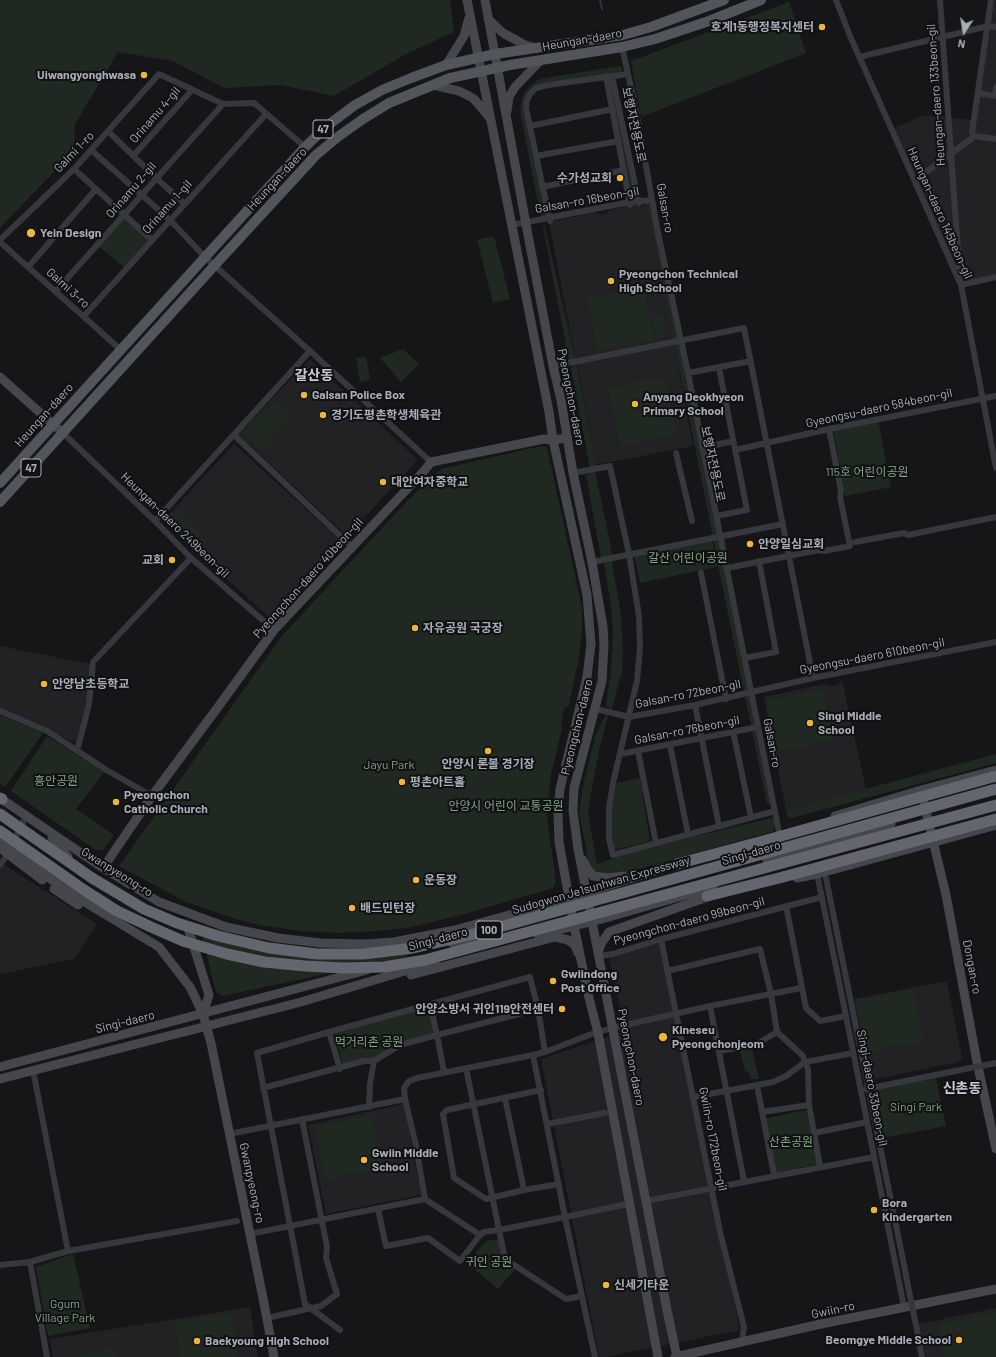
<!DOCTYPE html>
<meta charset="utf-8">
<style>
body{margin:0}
#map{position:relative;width:996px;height:1357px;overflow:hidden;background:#161618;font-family:Barlow,sans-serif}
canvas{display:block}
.north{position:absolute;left:944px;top:12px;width:40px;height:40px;-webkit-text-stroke:3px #111113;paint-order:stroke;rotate:192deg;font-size:11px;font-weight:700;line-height:16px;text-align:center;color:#a9adb7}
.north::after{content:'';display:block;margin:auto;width:14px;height:18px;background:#a9adb7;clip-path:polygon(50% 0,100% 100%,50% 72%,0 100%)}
</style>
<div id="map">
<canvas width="996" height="1357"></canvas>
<div class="north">N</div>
</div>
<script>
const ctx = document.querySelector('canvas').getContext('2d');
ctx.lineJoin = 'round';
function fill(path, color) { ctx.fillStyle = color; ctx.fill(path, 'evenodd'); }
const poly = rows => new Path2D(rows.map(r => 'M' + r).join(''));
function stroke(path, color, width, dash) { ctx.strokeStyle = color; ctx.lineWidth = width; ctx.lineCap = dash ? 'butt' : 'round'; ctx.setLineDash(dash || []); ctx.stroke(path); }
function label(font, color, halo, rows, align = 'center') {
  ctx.font = font + ' Barlow,"Noto Sans KR",sans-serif'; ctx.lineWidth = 4; ctx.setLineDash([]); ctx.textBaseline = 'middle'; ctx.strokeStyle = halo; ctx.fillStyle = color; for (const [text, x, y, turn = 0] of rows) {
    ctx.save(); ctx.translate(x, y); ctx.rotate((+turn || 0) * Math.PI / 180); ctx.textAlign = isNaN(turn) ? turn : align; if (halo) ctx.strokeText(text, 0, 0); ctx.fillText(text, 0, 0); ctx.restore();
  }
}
fill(poly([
 [992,0,996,0,996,277,961,285,893,129,923,115,973,120],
 [646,203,674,341,576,362,549,222,596,212,600,214,606,213,609,210,635,204,641,207],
 [674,343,693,446,622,460,596,464,577,363,662,346,666,347,671,345],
 [310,359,418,460,347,536,238,434],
 [234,444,342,542,271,619,163,521],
 [0,646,90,664,86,704,76,741,72,742,40,725,0,708],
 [842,680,866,789,786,810,764,697,824,684,829,686,837,685],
 [0,862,97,924,74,959,0,974],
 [658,938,740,1330,605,1357,599,1357,541,1059,625,1031,608,952],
 [947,981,962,1058,958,1062,871,1080,854,999],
 [404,1104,421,1195,326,1214,308,1125],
 [250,1307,258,1357,53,1357,50,1339],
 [996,1308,996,1357,926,1357,919,1324]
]), '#222225');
fill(poly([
 [0,0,450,0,454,32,404,55,334,96,280,85,224,88,173,61,118,52,75,124,74,151,0,228],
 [789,2,806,53,641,117,631,61],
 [619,66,622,67,622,72,546,84,525,100,548,217,541,218,520,111,521,102,523,95,530,86,538,80,546,78],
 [611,78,637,197,635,200,631,200,608,79],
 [651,202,772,803,770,805,767,804,718,565,717,566,717,567,640,583,634,554,712,539,716,562,718,562,646,203],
 [125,214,152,240,126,269,97,245],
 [543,219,576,362,597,469,590,468,571,368,575,362,569,361,543,227,544,224],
 [494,236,510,299,493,303,477,240],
 [644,286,654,340,597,351,587,297],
 [662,315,666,336,656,338,652,317],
 [403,349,419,364,401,382,380,358],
 [366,356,370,380,360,382,356,358],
 [665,377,677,435,620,446,608,388],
 [276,401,292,417,261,449,244,433],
 [878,420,891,487,845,496,833,429],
 [541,446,547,447,582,608,582,632,578,662,569,705,564,708,561,723,562,729,551,774,547,816,556,883,553,888,468,913,412,927,377,931,338,933,300,931,260,925,236,919,186,902,119,866,281,637,408,500,441,469],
 [595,471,613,557,603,559,601,557,586,475],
 [179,512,201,534,192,543,169,522],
 [612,561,621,614,623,651,622,672,611,711,606,705,611,670,613,630,610,599,604,564,605,562],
 [823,689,833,741,776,752,766,700],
 [606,714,608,715,600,747,592,788,588,813,597,864,614,858,692,837,772,818,775,823,774,831,607,878,595,874,590,867,579,813,583,786,596,734],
 [0,715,43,733,5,787,0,783],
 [47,736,104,772,76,809,114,835,103,850,96,850,11,791],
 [996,754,996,763,792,818,788,817,786,810],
 [640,778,650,841,614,850,611,836,612,800,617,783],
 [201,932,274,950,406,951,408,956,223,996,216,992],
 [913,989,924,1041,867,1052,856,1000],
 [429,1007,434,1033,373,1060,343,1065,334,1034],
 [752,1048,759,1079,751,1079,749,1072,745,1071,740,1051],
 [936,1078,946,1126,883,1138,874,1090],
 [806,1110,818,1164,776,1173,764,1119],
 [372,1115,383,1168,326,1180,315,1126],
 [499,1239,504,1260,516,1268,498,1289,467,1263,486,1241],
 [73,1254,90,1328,48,1336,36,1267],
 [996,1312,996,1357,944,1357,937,1324],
 [232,1313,239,1357,180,1357,175,1322],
 [114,1348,116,1357,69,1357]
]), '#202822');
stroke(poly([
 [600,0,602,9]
]), '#2f363d', 2);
stroke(poly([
 [836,0,850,36,961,285,996,468],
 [940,0,960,280],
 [622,47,636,110,658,233,688,373,779,832],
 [859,57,988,26,996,27],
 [606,76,630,205],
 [612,76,639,203],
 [978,93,995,96,996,87],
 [530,126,613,109],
 [109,132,156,178,185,204],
 [975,136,972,133,991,0],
 [91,150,170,220,205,257,310,351,431,462],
 [134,155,192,90],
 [536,156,619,141],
 [74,169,152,240],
 [915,180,975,136,996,139],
 [542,187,624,170],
 [550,221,526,108,527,100,530,94,536,88,548,85,628,74],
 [512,225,630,202,652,200],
 [0,240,74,169,159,74,223,104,254,103,305,147],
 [0,242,121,350],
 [29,266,96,189],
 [961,285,996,277],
 [56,291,223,104],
 [84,316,266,114],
 [553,366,744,328,813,678],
 [688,373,751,361],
 [63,433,155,521,191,558,274,630],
 [234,435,352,547],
 [702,448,733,441],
 [735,450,829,429,996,396],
 [676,453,692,521],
 [573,473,610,466,629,554,639,616,640,648,637,681,613,783,609,808,609,839,613,855,775,811],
 [716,516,747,510,719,368],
 [155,521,310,351],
 [855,542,904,533,908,535,996,517],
 [592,562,783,524],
 [727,568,819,550,824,551,850,546,840,497,841,491,829,429],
 [701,573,726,699],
 [745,658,776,652,759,561],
 [695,705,719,826],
 [596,709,629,717,695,705,813,678,996,642],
 [0,711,47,731,108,771,152,796],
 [733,731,751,817],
 [670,745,688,834],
 [77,751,89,704,93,662,191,558],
 [638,751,656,843],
 [620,754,758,727],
 [13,843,26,816],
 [0,865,9,852],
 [817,874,846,1016,904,1307],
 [826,878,906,1275],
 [786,906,806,1008,820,1021,846,1016],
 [661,939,721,1236,744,1327,742,1342],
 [599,956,613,954,658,940,822,897],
 [667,971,760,949,771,994,777,1032,803,1056,808,1069,809,1105,820,1166],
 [710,1006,744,1181],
 [329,1032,340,1069],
 [719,1051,757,1044,777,1032],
 [533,1055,545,1052,589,1035,612,1028,710,1006,801,988],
 [466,1068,505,1259,566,1299,582,1296],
 [33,1070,68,1251],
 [444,1072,437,1035,538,1009],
 [757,1085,774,1175],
 [263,1088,364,1061,374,1061],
 [866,1089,955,1071],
 [541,1090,447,1110,443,1114,454,1178,486,1199,524,1190,559,1184],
 [694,1097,773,1082,786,1076,805,1062,853,1053],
 [505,1098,524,1190],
 [369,1107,370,1084,374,1061,400,1045,437,1035,430,1004],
 [762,1112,809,1105],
 [547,1124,605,1113],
 [814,1133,867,1122],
 [229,1134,405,1099],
 [646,1201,874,1157],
 [378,1209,386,1246,428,1238,460,1261,480,1235],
 [250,1234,425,1199],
 [30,1262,47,1357],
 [0,1265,30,1262,68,1251,237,1221],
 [267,1318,321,1306,337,1294,326,1258,327,1247,302,1119],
 [340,1330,305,1304,257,1053,329,1032,530,977,538,1009,545,1052],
 [918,1336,922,1357],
 [595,1357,565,1217,533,1055,417,1078,409,1081,404,1088,405,1099,416,1146,425,1199,480,1235,484,1232,499,1230,565,1217,623,1205,631,1203]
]), '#37383d', 6);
stroke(poly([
 [467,0,549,412,553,440,587,595,591,644,587,677,560,789,558,812,559,842,574,926,589,998,598,1033,658,1357],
 [485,0,528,235,553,366,561,400,573,473,592,562,603,627,604,646,602,681,574,788,573,811,578,849,667,1310,677,1357],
 [488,19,503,33,525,45,536,48],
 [446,65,464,36,469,18],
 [433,85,459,91,469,96,474,99,490,118],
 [507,111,509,97,515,87,541,60],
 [0,377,63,433],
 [0,798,103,868,159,902,226,927,278,938,320,943,365,944,394,942,455,930,570,898,661,869],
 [924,803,946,895,977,1062,996,1149],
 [835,816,921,790,996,770],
 [0,837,42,873,78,898,159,947,190,987,203,1014,211,1043,263,1298,274,1357],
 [52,838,68,857],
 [0,848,42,880],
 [583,860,587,868,593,876,608,878,624,876],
 [767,861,891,824],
 [103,868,152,796,218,707,274,630,424,471,431,462,544,439,553,440,567,438],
 [655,870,683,862],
 [797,878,817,874,996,825],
 [54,889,78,905],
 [183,925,188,928,209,995,203,1014],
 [538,935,602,919,713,887],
 [452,943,481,940],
 [598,953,601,944,609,932,713,895],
 [411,975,555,937,568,940,575,945,578,953],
 [0,1067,367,970],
 [0,1079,301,1002,435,962],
 [675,1357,821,1324,996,1289]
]), '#45474d', 9);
stroke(poly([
 [0,483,305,147,327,126,355,105,382,90,411,78,446,65,495,54,623,35,651,27,724,0],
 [0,502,215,265,316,155,339,136,363,119,389,103,450,78,510,65,622,47,655,39,709,21,761,0]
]), '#53555c', 10);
stroke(poly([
 [0,798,2,799],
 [677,864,767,840],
 [707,896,783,877]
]), '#63666e', 11);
stroke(poly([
 [950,1072,996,1063],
 [905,1271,919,1340]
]), '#37383d', 6);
stroke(poly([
 [0,814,92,878,144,909,177,923,218,936,269,948,317,954,364,954,413,948,478,933,996,789],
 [0,831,84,890,117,911,151,927,183,941,227,954,264,962,305,966,344,968,384,967,425,960,996,805],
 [767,840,996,776],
 [783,877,996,819]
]), '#63666e', 11);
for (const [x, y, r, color] of [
 [822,27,4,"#eab73c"],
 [144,75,4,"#eab73c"],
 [620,178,4,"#eab73c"],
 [31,233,5,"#eab73c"],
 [611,281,4,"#eab73c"],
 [304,395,4,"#eab73c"],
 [635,404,4,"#eab73c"],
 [323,415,4,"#eab73c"],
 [383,482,4,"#eab73c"],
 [750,544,4,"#eab73c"],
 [172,560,4,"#eab73c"],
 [415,628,4,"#eab73c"],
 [44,684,4,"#eab73c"],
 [810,723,4,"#eab73c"],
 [488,751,4,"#eab73c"],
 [402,782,4,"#eab73c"],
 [116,802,4,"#eab73c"],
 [416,880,4,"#eab73c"],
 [352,908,4,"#eab73c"],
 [553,981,4,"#eab73c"],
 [562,1009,4,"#eab73c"],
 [663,1037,5,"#eab73c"],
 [364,1160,4,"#eab73c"],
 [874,1210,4,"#eab73c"],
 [606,1285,4,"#eab73c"],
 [959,1340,4,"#eab73c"],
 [197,1341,4,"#eab73c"]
]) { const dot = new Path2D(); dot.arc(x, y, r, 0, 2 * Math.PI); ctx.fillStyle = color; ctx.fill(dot); stroke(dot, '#111113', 1.5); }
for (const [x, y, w] of [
 [323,129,20],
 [31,468,20],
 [489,930,26]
]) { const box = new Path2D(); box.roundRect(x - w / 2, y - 9, w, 18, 3); ctx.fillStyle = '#111113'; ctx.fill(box); stroke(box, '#a9adb7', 1); }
label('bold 11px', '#a9adb7', null, [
 ["47",323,129],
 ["47",31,468],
 ["100",489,930]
]);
label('bold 12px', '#a9adb7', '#111113', [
 ["호계1동행정복지센터",814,27,"right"],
 ["Uiwangyonghwasa",136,75,"right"],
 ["수가성교회",612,178,"right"],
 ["Yein Design",40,233],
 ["Pyeongchon Technical",619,274],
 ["High School",619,288],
 ["Galsan Police Box",312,395],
 ["Anyang Deokhyeon",643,397],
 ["Primary School",643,411],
 ["경기도평촌학생체육관",331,415],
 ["대안여자중학교",391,482],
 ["안양일심교회",758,544],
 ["교회",164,560,"right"],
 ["자유공원 국궁장",423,628],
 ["안양남초등학교",52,684],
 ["Singi Middle",818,716],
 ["School",818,730],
 ["안양시 론볼 경기장",488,764,"center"],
 ["평촌아트홀",410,782],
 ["Pyeongchon",124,795],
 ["Catholic Church",124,809],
 ["운동장",424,880],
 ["배드민턴장",360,908],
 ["Gwiindong",561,974],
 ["Post Office",561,988],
 ["안양소방서 귀인119안전센터",554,1009,"right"],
 ["Kineseu",672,1030],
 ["Pyeongchonjeom",672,1044],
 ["Gwiin Middle",372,1153],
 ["School",372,1167],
 ["Bora",882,1203],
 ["Kindergarten",882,1217],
 ["신세기타운",614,1285],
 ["Beomgye Middle School",951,1340,"right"],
 ["Baekyoung High School",205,1341]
], 'left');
label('12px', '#a9adb7', '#111113', [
 ["Heungan-daero",582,40,-10],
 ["Heungan-daero 133beon-gil",936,95,-94],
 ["Orinamu 4-gil",155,115,-49],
 ["보행자전용도로",634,125,78],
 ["Galmi 1-ro",74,152,-46],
 ["Heungan-daero",277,179,-47],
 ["Orinamu 2-gil",131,190,-49],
 ["Galsan-ro 16beon-gil",587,200,-10],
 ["Orinamu 1-gil",167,207,-48],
 ["Galsan-ro",665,208,80],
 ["Heungan-daero 145beon-gil",940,213,66],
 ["Galmi 3-ro",68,288,42],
 ["Pyeongchon-daero",571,397,79],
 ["Gyeongsu-daero 584beon-gil",879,408,-12],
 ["Heungan-daero",44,415,-48],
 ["보행자전용도로",713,464,78],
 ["Heungan-daero 249beon-gil",175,525,44],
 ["Pyeongchon-daero 40beon-gil",308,578,-48],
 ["Gyeongsu-daero 610beon-gil",872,656,-11],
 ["Galsan-ro 72beon-gil",688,694,-11],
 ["Pyeongchon-daero",577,727,-76],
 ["Galsan-ro 76beon-gil",687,730,-11],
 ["Galsan-ro",772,743,79],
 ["Singi-daero",751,853,-16],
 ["Gwanpyeong-ro",117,872,32],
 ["Sudogwon Je1sunhwan Expressway",601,885,-16],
 ["Pyeongchon-daero 99beon-gil",689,921,-15],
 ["Singi-daero",438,939,-15],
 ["Dongan-ro",972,967,79],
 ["Singi-daero",125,1022,-14],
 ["Pyeongchon-daero",631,1057,79],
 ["Singi-daero 33beon-gil",872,1088,79],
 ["Gwiin-ro 172beon-gil",713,1139,79],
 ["Gwanpyeong-ro",252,1183,78],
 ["Gwiin-ro",833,1310,-12]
]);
label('12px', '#81a284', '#111113', [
 ["115호 어린이공원",867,472],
 ["갈산 어린이공원",688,558],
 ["Jayu Park",389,765],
 ["흥안공원",56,781],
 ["안양시 어린이 교통공원",506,806],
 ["먹거리촌 공원",369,1042],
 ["Singi Park",916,1107],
 ["산촌공원",791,1142],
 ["귀인 공원",489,1262],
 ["Ggum",65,1304],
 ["Village Park",65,1318]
]);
label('bold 14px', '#c9ccd4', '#111113', [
 ["갈산동",314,375],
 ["신촌동",962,1088]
]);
</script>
